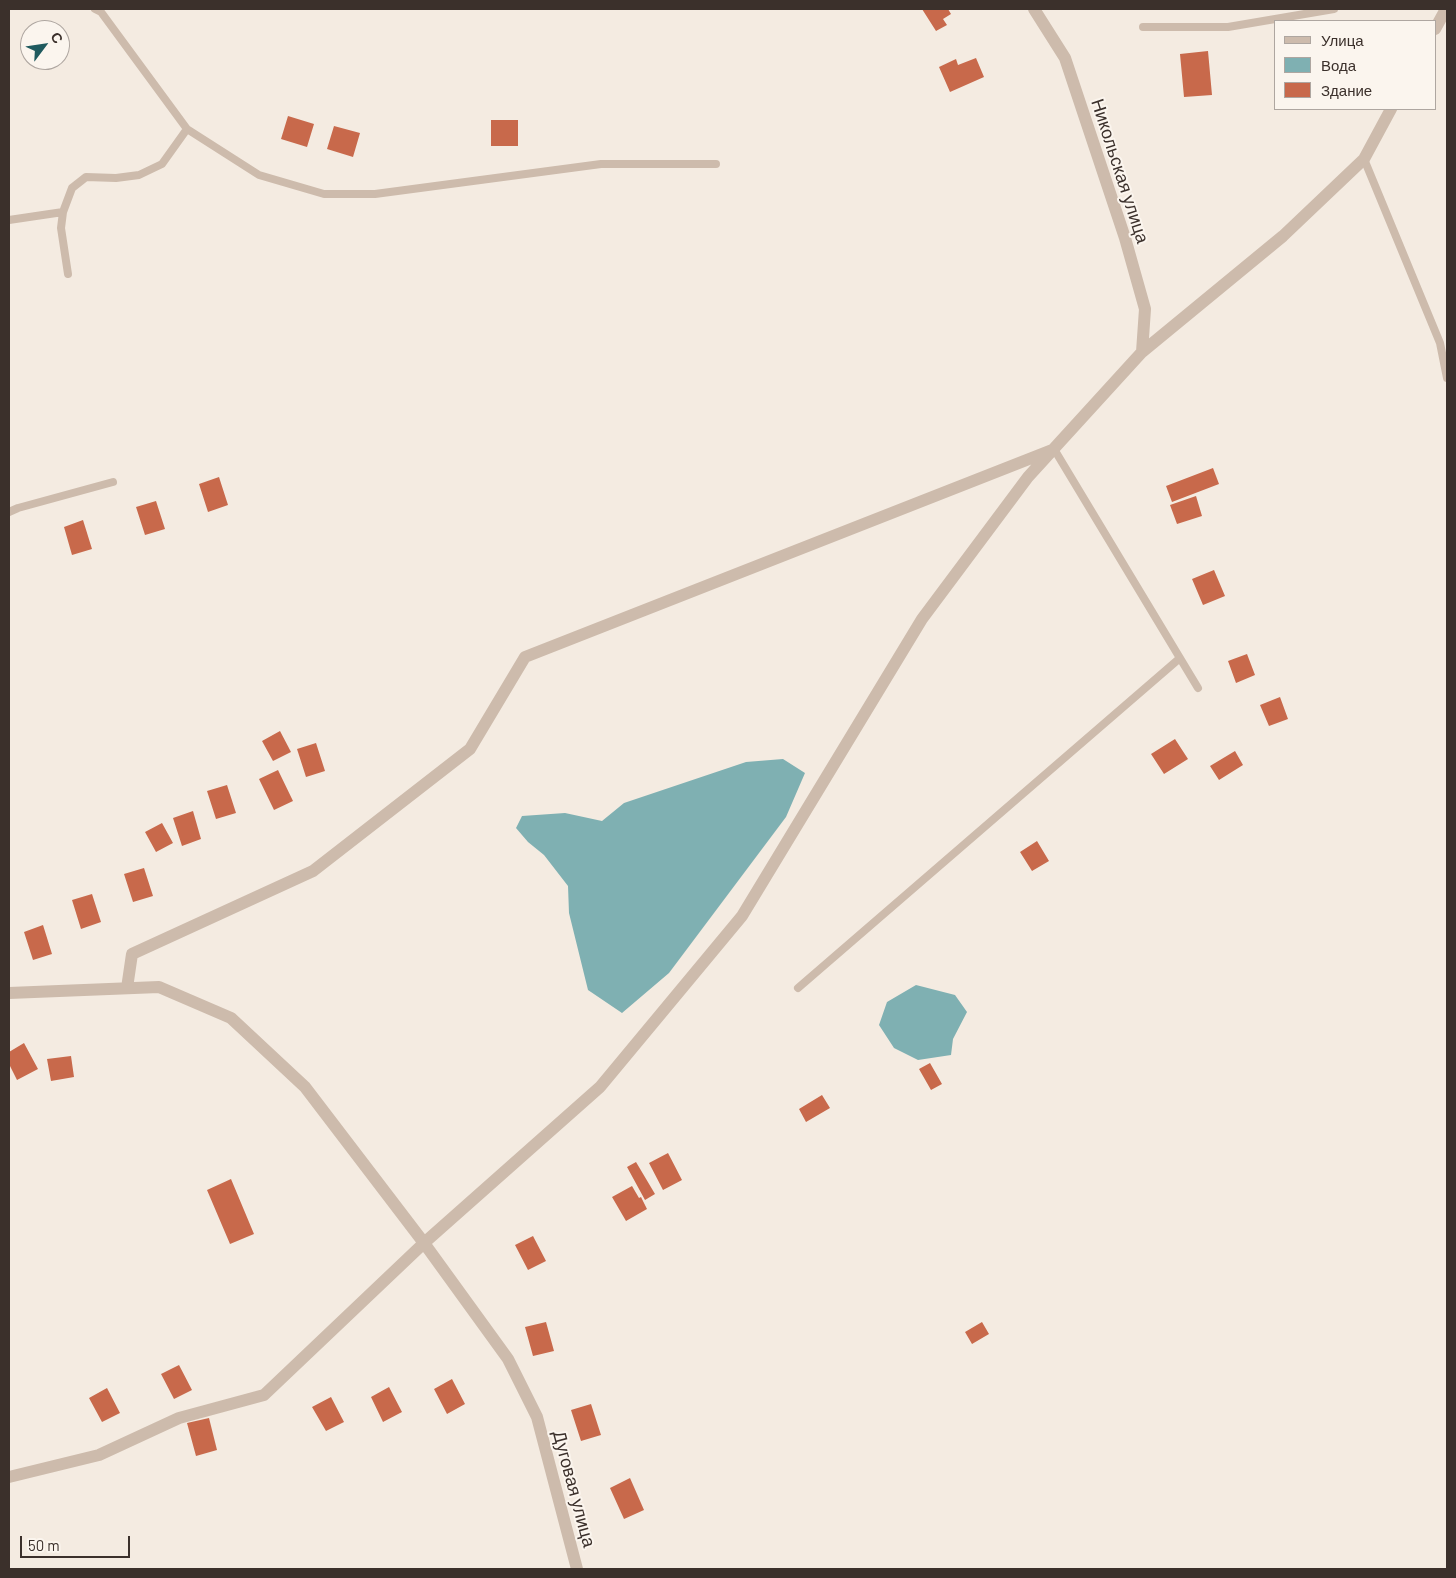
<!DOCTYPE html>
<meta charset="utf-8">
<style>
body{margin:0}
#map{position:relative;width:1456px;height:1578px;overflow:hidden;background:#f4ebe1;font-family:Barlow,sans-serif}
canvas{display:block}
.frame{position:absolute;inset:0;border:10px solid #3b302b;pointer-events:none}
.legend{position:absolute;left:1274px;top:20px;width:162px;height:90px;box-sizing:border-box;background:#fbf5ee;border:1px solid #aea6a0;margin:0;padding:6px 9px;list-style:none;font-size:15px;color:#3b302b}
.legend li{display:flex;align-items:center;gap:10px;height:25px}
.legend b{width:25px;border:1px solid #aea6a0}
.north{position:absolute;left:20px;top:20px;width:50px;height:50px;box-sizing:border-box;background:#fbf5ee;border:1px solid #aea6a0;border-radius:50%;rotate:59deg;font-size:14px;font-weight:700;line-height:20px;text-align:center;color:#3b302b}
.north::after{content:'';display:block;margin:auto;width:18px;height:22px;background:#1f5a5e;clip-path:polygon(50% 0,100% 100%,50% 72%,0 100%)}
.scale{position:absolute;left:20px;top:1536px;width:110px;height:22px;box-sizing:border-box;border:2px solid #3b302b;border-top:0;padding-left:6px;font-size:15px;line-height:18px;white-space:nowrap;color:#3b302b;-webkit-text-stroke:4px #fbf5ee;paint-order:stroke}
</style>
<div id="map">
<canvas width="1456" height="1578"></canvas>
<div class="frame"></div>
<ul class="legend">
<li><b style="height:6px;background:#cdbbac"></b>Улица</li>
<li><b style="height:14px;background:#7fb0b2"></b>Вода</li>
<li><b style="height:14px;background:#c8694b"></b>Здание</li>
</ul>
<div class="north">С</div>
<div class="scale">50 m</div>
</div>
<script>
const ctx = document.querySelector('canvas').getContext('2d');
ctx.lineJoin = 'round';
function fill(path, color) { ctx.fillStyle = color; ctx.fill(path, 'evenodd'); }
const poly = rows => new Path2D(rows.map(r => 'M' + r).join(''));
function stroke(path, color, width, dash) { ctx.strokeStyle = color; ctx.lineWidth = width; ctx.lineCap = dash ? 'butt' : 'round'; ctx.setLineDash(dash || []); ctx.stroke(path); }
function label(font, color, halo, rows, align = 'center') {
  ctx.font = font + ' Barlow,sans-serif'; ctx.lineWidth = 4; ctx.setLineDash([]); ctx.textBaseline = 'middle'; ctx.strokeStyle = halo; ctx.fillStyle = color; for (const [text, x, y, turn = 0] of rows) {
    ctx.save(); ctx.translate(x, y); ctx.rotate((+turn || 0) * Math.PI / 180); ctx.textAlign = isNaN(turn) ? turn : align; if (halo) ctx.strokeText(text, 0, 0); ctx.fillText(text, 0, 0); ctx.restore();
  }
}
fill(poly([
 [783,759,805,773,786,817,669,973,622,1013,588,990,569,913,568,886,544,855,528,842,516,828,522,816,565,813,602,821,624,803,746,762],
 [916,985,955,995,967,1012,953,1039,951,1055,918,1060,894,1048,879,1025,887,1002]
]), '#7fb0b2');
fill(poly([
 [922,9,948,9,951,14,943,19,947,25,936,31],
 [1208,51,1212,95,1184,97,1180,54],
 [976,58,984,77,950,92,939,67,956,59,958,65],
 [288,116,314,124,307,147,281,139],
 [491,120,518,120,518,146,491,146],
 [334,126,360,133,353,157,327,149],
 [1213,468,1219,484,1172,502,1166,486],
 [219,477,228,505,208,512,199,484],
 [1196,496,1202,516,1177,524,1170,505],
 [156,501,165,529,145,535,136,507],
 [83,520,92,549,72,555,64,527],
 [1214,570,1225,596,1203,605,1192,579],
 [1247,654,1255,675,1236,683,1228,661],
 [1280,697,1288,719,1269,726,1260,705],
 [280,731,291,752,273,761,262,741],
 [1175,739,1188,759,1164,774,1151,754],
 [316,743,325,771,306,777,297,749],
 [1235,751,1243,765,1219,780,1210,766],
 [278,770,293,801,274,810,259,779],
 [227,785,236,813,216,819,207,791],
 [193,811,201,839,182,846,173,818],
 [162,823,173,843,156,852,145,832],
 [1037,841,1049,861,1032,871,1020,852],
 [144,868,153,896,133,902,124,874],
 [92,894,101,922,81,929,72,900],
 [43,925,52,954,33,960,24,932],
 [24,1043,38,1069,17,1080,9,1064,9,1052],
 [71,1056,74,1077,51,1081,47,1059],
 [930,1063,942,1084,931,1090,919,1069],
 [822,1095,830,1108,806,1122,799,1109],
 [668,1153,682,1180,663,1190,649,1163],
 [636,1162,655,1194,645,1200,627,1167],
 [231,1179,254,1234,230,1244,207,1190],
 [632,1186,639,1198,641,1197,647,1209,626,1221,612,1197],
 [533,1236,546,1261,528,1270,515,1245],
 [546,1322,554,1351,533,1356,525,1327],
 [982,1322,989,1334,972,1344,965,1332],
 [179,1365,192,1390,174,1399,161,1374],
 [452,1379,465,1404,447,1414,434,1389],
 [389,1387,402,1412,383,1422,371,1397],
 [107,1388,120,1413,102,1422,89,1398],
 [331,1397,344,1422,326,1431,312,1407],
 [591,1404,601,1435,581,1441,571,1410],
 [209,1418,217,1450,196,1456,187,1423],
 [630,1478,644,1510,624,1519,610,1488]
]), '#c8694b');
stroke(poly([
 [95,9,101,12,187,129,259,175,324,194,375,194,601,164,716,164],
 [1143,27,1228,27,1334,9],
 [1364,159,1440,343,1447,378],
 [9,220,63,212],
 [68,274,61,228,63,212,72,188,86,177,116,178,139,175,162,164,187,129],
 [1054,449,1198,688],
 [9,512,18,508,113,482],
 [798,988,1180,658]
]), '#cdbbac', 8);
stroke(poly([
 [1034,9,1065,58,1125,238,1145,309,1142,352],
 [1435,29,1446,9],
 [127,988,132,954,313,871,470,749,525,657,1052,450],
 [9,993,159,987,231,1018,305,1087,424,1243,508,1359,537,1417,577,1569],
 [9,1477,99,1455,179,1418,264,1395,424,1243,600,1087,742,916,922,619,1028,477,1142,352,1283,236,1364,159,1391,109]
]), '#cdbbac', 12);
label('18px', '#3b302b', '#fbf5ee', [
 ["Никольская улица",1120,171,72],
 ["Дуговая улица",574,1489,75]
]);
</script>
